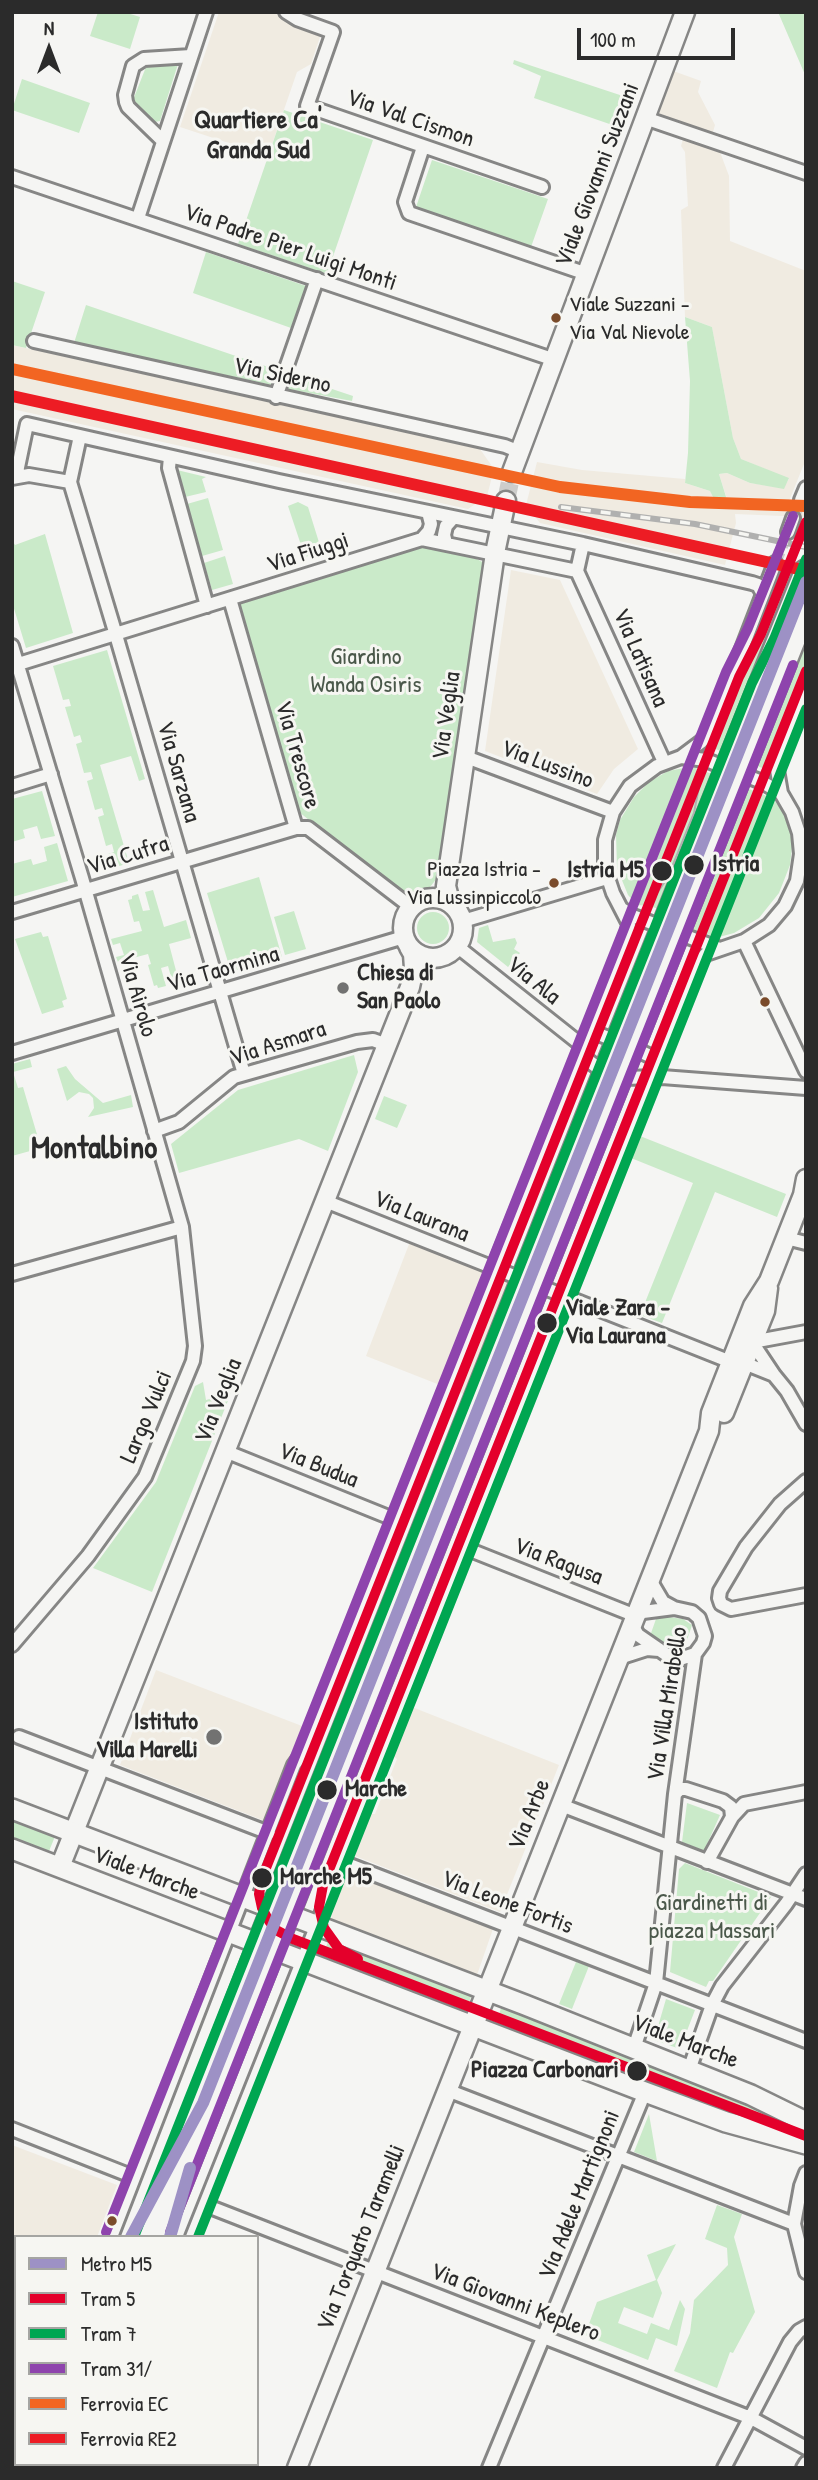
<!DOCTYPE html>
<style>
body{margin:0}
#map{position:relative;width:818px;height:2480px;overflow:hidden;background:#f5f5f3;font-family:"Patrick Hand",sans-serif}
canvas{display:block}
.frame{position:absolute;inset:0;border:14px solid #2b2b2b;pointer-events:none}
.legend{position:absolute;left:14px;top:2235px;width:245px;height:231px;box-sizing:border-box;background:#f6f6f2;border:2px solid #a5a5a2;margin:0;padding:9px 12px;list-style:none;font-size:21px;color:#2b2b2b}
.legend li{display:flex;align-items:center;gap:14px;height:35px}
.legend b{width:35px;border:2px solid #a5a5a2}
.north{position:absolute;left:14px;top:14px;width:70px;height:70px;-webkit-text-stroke:5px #f6f6f2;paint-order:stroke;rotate:0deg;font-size:19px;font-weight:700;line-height:28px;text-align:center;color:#2b2b2b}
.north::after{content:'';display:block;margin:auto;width:24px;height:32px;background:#2b2b2b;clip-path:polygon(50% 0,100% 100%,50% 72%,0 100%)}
.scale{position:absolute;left:577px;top:28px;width:158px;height:32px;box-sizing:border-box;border:4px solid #2b2b2b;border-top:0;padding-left:9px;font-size:21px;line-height:24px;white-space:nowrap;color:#2b2b2b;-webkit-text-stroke:5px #f6f6f2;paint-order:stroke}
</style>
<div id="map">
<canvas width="818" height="2480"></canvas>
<div class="frame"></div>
<ul class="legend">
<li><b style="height:9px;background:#9d91c5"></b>Metro M5</li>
<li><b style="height:9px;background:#e4002b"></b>Tram 5</li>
<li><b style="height:9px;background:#00a651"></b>Tram 7</li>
<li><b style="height:9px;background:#8e44ad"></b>Tram 31/</li>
<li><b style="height:9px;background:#f26522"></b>Ferrovia EC</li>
<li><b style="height:9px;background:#ed1c24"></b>Ferrovia RE2</li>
</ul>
<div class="north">N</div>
<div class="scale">100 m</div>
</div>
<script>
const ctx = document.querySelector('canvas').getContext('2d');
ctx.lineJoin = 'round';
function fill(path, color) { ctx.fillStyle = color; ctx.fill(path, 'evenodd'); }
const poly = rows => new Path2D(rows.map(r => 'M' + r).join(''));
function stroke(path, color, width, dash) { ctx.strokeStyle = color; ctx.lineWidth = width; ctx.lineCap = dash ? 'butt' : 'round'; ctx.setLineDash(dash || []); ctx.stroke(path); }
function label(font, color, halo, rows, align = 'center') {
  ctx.font = font + ' "Patrick Hand",sans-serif'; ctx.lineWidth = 6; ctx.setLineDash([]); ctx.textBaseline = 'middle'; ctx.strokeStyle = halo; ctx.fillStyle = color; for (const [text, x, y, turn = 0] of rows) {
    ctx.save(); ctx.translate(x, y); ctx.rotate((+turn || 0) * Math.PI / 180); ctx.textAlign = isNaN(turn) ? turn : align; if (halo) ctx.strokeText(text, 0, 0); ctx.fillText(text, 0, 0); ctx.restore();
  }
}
fill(poly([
 [219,12,274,12,287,22,321,34,311,64,297,72,268,156,180,127],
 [665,68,701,81,698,92,715,125,711,139,646,117],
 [685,133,717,144,729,176,730,241,806,271,806,459,789,501,806,501,806,517,735,514,736,523,725,565,540,523,526,505,537,462,582,470,685,479,685,483,710,491,714,499,727,499,719,474,727,473,750,483,783,488,789,479,741,459,733,438,712,327,685,317,681,210,688,206,685,152,681,146],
 [12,345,480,449,494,469,487,496,468,509,12,409],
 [511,570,560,580,638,749,614,769,597,794,485,751],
 [411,1239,519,1281,473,1398,366,1356],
 [156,1670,302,1726,265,1821,120,1765],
 [412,1707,559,1765,500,1912,355,1856,371,1814,375,1814,397,1759,393,1756],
 [347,1870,494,1926,477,1975,332,1920,330,1909],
 [12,2145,117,2185,97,2237,16,2237,16,2408,12,2407]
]), '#f0ebe1');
fill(poly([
 [98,12,124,12,140,17,130,49,90,36],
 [778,12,806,12,806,77],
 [514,60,635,100,624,129,534,98,541,76,513,64],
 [178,64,160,121,155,122,133,100,146,67],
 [22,79,90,103,79,133,12,110],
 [284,110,373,140,327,274,238,244],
 [432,160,548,199,531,247,416,207],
 [206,252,306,286,291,328,193,293],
 [12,281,45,292,26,348,12,345],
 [86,305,277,370,272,385,74,343],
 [685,317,712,327,733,438,741,459,789,478,784,489,750,483,727,473,719,474,727,500,714,499,710,491,685,483,688,453,690,381],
 [293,376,353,396,352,401,288,389],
 [177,470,206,477,202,479,206,492,185,497],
 [208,498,223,550,202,556,187,504],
 [298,502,308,507,322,552,305,557,288,506],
 [45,534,73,633,26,648,12,602,12,540,15,545],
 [422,545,477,559,484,563,460,744,438,877,430,887,410,893,397,890,299,812,239,604],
 [225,556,233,584,212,590,204,563],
 [780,563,798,567,726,753,705,745],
 [806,629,806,674,772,761,771,771,751,764],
 [107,650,145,779,139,781,131,756,100,765,129,863,113,868,108,854,114,852,112,844,106,846,98,817,104,815,102,808,95,810,87,781,93,779,91,772,84,773,76,744,82,742,80,735,74,737,65,707,71,706,69,699,63,700,53,666],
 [684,768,696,768,717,776,661,910,650,906,637,905,628,895,617,868,616,835,620,820,634,797,649,782,668,771],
 [744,787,772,798,783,811,790,829,792,847,790,865,779,893,759,918,734,933,719,937,710,935,690,928],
 [42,791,55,836,41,839,37,826,23,830,25,838,12,842,12,799],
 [57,843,68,881,12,897,12,864,31,859,33,865,47,861,44,847],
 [259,877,282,957,231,972,207,893],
 [153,890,164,927,186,920,191,938,169,944,179,982,173,984,168,966,161,968,166,986,158,988,157,985,154,986,148,965,151,964,148,954,118,962,116,957,124,955,120,943,113,945,111,939,142,931,139,921,134,922,128,900,132,899,132,896,138,894,143,911,150,910,145,892],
 [294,911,306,949,285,955,274,917],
 '417 928a16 16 0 1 1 32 0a16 16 0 1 1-32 0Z',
 [488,925,493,942,515,938,517,943,514,949,520,953,508,967,477,942,479,928],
 [41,932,43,937,48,936,67,999,62,1001,64,1007,42,1014,15,939],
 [354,1055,358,1072,328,1151,299,1139,179,1173,171,1144,238,1090],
 [30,1059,32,1067,13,1072,18,1088,23,1087,41,1148,12,1156,12,1064],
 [66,1066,75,1079,103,1103,131,1095,133,1107,88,1117,94,1108,93,1098,89,1094,79,1092,67,1101,57,1069],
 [384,1096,407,1105,397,1128,375,1119],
 [640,1136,786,1194,777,1217,715,1192,662,1323,640,1315,693,1183,631,1158],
 [203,1382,206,1400,231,1393,152,1592,93,1568,156,1482,195,1386],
 [669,1617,683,1619,692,1625,684,1649,659,1645,650,1636,656,1619],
 [687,1803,720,1815,704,1851,682,1842],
 [12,1817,56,1834,47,1856,12,1842],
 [685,1863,771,1897,713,1981,709,1981,706,1987,670,1972,679,1869],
 [329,1939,472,1994,464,2016,321,1961],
 [576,1962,589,1966,572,2009,559,2004],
 [666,1999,695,2010,680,2049,654,2040],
 [502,2005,782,2117,778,2128,731,2116,495,2027],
 [649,2114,657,2161,634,2152],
 [717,2205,742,2214,734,2237,755,2312,733,2353,730,2352,717,2388,674,2371,690,2333,694,2300,728,2265,727,2248,705,2239],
 [676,2244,657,2280,662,2293,653,2318,624,2307,618,2323,647,2334,651,2323,669,2330,680,2300,685,2309,677,2346,656,2338,648,2360,585,2335,597,2302,656,2280,647,2255]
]), '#caeac9');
stroke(poly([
 [793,518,801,500],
 [775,563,788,532]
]), '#cdcdcb', 12, [12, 6]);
stroke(poly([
 [506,501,512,472]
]), '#cdcdcb', 18, [18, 9]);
const street = poly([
 [286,12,297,19,333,32,307,106,542,187],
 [645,118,806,173],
 [163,141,128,107,126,102,125,95,133,66,144,59,191,56],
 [423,147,405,202,409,213,587,274],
 [12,177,555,360],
 [138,218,206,12],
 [34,341,505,446,520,452],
 [276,397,317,279],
 [80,436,70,482,116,635,244,1074],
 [170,457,169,468,207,606],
 [16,477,27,424,279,481,583,544,752,583,758,585,763,594],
 [12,478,29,475,70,482],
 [801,500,806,488],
 [788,532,793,518],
 [422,539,429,531,431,524,428,512],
 [446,543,444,535,446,526,453,518],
 [577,571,664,762],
 [577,571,583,544],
 [230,599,296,828],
 [12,646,82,878,182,1227,195,1346,193,1361,145,1477,88,1556,12,1645],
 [12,666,422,539,577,571],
 [466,757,613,812],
 [681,757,701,742,710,732,775,563],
 [12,786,51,774],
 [781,793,776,764,778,756,806,686],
 [622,909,633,916,720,949],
 [12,912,296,828,308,828,411,907],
 [463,921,607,878],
 [744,941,806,1071],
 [458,947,584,1047],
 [589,1033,601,1035,633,1048,652,1057,658,1063],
 [12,1053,404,937],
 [580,1054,603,1072,621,1078,662,1077,806,1088],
 [154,1131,179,1122,234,1077,357,1042,373,1040,387,1045],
 [325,1201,731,1362],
 [786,1238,806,1243],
 [12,1274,182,1227],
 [744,1363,774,1375,787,1391,806,1424],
 [774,1375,752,1342,806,1332],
 [225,1451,396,1520],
 [465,1548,636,1616,643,1612,674,1608],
 [721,1604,719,1598,720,1591,746,1547,780,1504,806,1481],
 [721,1604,731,1609,806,1595],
 [632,1625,638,1635,667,1655,680,1659,695,1654],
 [619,1658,647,1649,659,1650],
 [19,1737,269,1833],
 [675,1794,680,1789,686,1789,723,1801,731,1807,732,1817],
 [561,1805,806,1899],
 [342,1862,806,2041],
 [707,1862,732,1817,744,1804,806,1792],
 [634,2048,656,1983,675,1794,695,1654,703,1643,705,1636,699,1618,692,1612,674,1608,663,1602,650,1580],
 [689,2070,712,2005,722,1986,786,1904,806,1874],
 [447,2090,794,2224],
 [12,2129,134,2177],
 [806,2173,801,2186,794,2224,806,2272],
 [205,2205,751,2418,806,2448],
 [111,2237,294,1765,305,1750,491,1281,499,1255,524,1193,535,1173,627,941,629,924,613,893,605,869,605,840,613,812,630,786,657,766,681,757,706,760,762,782,781,793,792,812,799,833,801,854,797,881,785,906,769,925,744,941,706,954,694,967,539,1367,526,1392,342,1862,192,2237],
 [246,2464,247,2468],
 [19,2468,20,2464],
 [101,2468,102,2464],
 [489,2468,645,2092],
 [724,2468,790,2342,799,2331,806,2327],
 [803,2468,806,2463]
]);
const secondary = poly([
 [512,472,685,12],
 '403 928a30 30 0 1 1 60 0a30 30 0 1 1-60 0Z',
 [450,902,446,886,495,553,506,501],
 [724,1413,765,1311,768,1288],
 [60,1867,410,987,414,968,413,954,409,947],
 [487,1991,709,1431,711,1413,753,1306,769,1281,803,1195,806,1179],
 [143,2237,258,1943],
 [161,2237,275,1950],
 [12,2418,16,2420],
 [12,2449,16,2450],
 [52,2464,61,2468],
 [135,2464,145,2468],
 [297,2468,473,2026]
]);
const primary = poly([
 [12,1809,525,2005,751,2095,806,2122],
 [12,1849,645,2092,726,2122,806,2144],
 [258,1943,616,1041,805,570],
 [275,1950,806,613],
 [473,2026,487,1991]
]);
stroke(street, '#868685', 18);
stroke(secondary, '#868685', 23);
stroke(primary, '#868685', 24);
stroke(street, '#f5f5f3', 12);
stroke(secondary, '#f5f5f3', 18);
stroke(primary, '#f5f5f3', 19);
stroke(poly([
 [649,905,668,877,694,813,702,771]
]), '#b0b0af', 2);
const rail = poly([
 [561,507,695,524,806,547]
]);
stroke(rail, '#b0b0af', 6);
stroke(rail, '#f6f6f2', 3.5, [10]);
stroke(poly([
 [12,369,560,487,690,502,806,506]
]), '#f26522', 12);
stroke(poly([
 [12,396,803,570]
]), '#ed1c24', 12);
stroke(poly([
 [806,522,761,634,739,677,262,1878,259,1894,262,1908,269,1921,276,1930,293,1939,806,2136],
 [358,1959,339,1949,324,1928,319,1907,323,1885,806,671]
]), '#e4002b', 10);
stroke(poly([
 [134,2237,752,683,774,639,806,559],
 [198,2237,806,709]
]), '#00a651', 10);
stroke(poly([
 [106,2232,726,672,748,628,793,516],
 [170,2232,793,665]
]), '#8e44ad', 10);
stroke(poly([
 [131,2237,203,2103,806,582],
 [170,2237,190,2168]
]), '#9d91c5', 12);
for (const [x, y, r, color] of [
 [556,318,6,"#7a4b2a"],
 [694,865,11,"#2b2b2b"],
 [662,871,11,"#2b2b2b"],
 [554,883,6,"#7a4b2a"],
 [343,988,7,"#727271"],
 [765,1002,6,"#7a4b2a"],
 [547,1323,11,"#2b2b2b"],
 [214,1737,9,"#727271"],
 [327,1790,11,"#2b2b2b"],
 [262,1878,11,"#2b2b2b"],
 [637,2071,11,"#2b2b2b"],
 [112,2221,6,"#7a4b2a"]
]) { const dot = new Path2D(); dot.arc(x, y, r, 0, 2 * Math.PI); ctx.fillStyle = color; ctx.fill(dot); stroke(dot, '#f6f6f2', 2.5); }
label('22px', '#2b2b2b', '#f6f6f2', [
 ["Viale Suzzani -",569,305],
 ["Via Val Nievole",569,333],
 ["Piazza Istria -",541,870,"right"],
 ["Via Lussinpiccolo",541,898,"right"]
], 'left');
label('24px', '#2b2b2b', '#f6f6f2', [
 ["Via Val Cismon",410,119,19],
 ["Viale Giovanni Suzzani",598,175,-69],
 ["Via Padre Pier Luigi Monti",290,248,19],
 ["Via Siderno",282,376,12],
 ["Via Fiuggi",308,553,-18],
 ["Via Latisana",640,658,66],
 ["Via Veglia",447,716,-82],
 ["Via Trescore",297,755,74],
 ["Via Lussino",547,765,21],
 ["Via Sarzana",178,772,74],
 ["Via Cufra",128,856,-17],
 ["Via Taormina",223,970,-16],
 ["Via Ala",533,981,39],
 ["Via Airolo",137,995,74],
 ["Via Asmara",278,1044,-18],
 ["Via Laurana",421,1217,22],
 ["Via Veglia",219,1401,-68],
 ["Largo Vulci",147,1417,-67],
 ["Via Budua",318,1466,22],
 ["Via Ragusa",558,1562,21],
 ["Via Villa Mirabello",668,1704,-81],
 ["Via Arbe",530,1815,-68],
 ["Viale Marche",146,1874,21],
 ["Via Leone Fortis",507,1903,21],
 ["Viale Marche",685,2042,21],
 ["Via Adele Martignoni",580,2195,-68],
 ["Via Torquato Taramelli",362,2238,-68],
 ["Via Giovanni Keplero",515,2303,21]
]);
label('24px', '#4a584a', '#f6f6f2', [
 ["Giardino",366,658],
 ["Wanda Osiris",366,686],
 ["Giardinetti di",712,1904],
 ["piazza Massari",712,1932]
]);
label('bold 24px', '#2b2b2b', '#f6f6f2', [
 ["Istria",712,865],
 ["Istria M5",644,871,"right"],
 ["Viale Zara -",565,1309],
 ["Via Laurana",565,1337],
 ["Marche",345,1790],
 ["Marche M5",280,1878],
 ["Piazza Carbonari",619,2071,"right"]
], 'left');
label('bold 24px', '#2b2b2b', '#f6f6f2', [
 ["Chiesa di",357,974],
 ["San Paolo",357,1002],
 ["Istituto",198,1723,"right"],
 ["Villa Marelli",198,1751,"right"]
], 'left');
label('bold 26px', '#2b2b2b', '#f6f6f2', [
 ["Quartiere Ca'",258,121],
 ["Granda Sud",258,151]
]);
label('bold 32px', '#2b2b2b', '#f6f6f2', [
 ["Montalbino",94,1149]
]);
</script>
